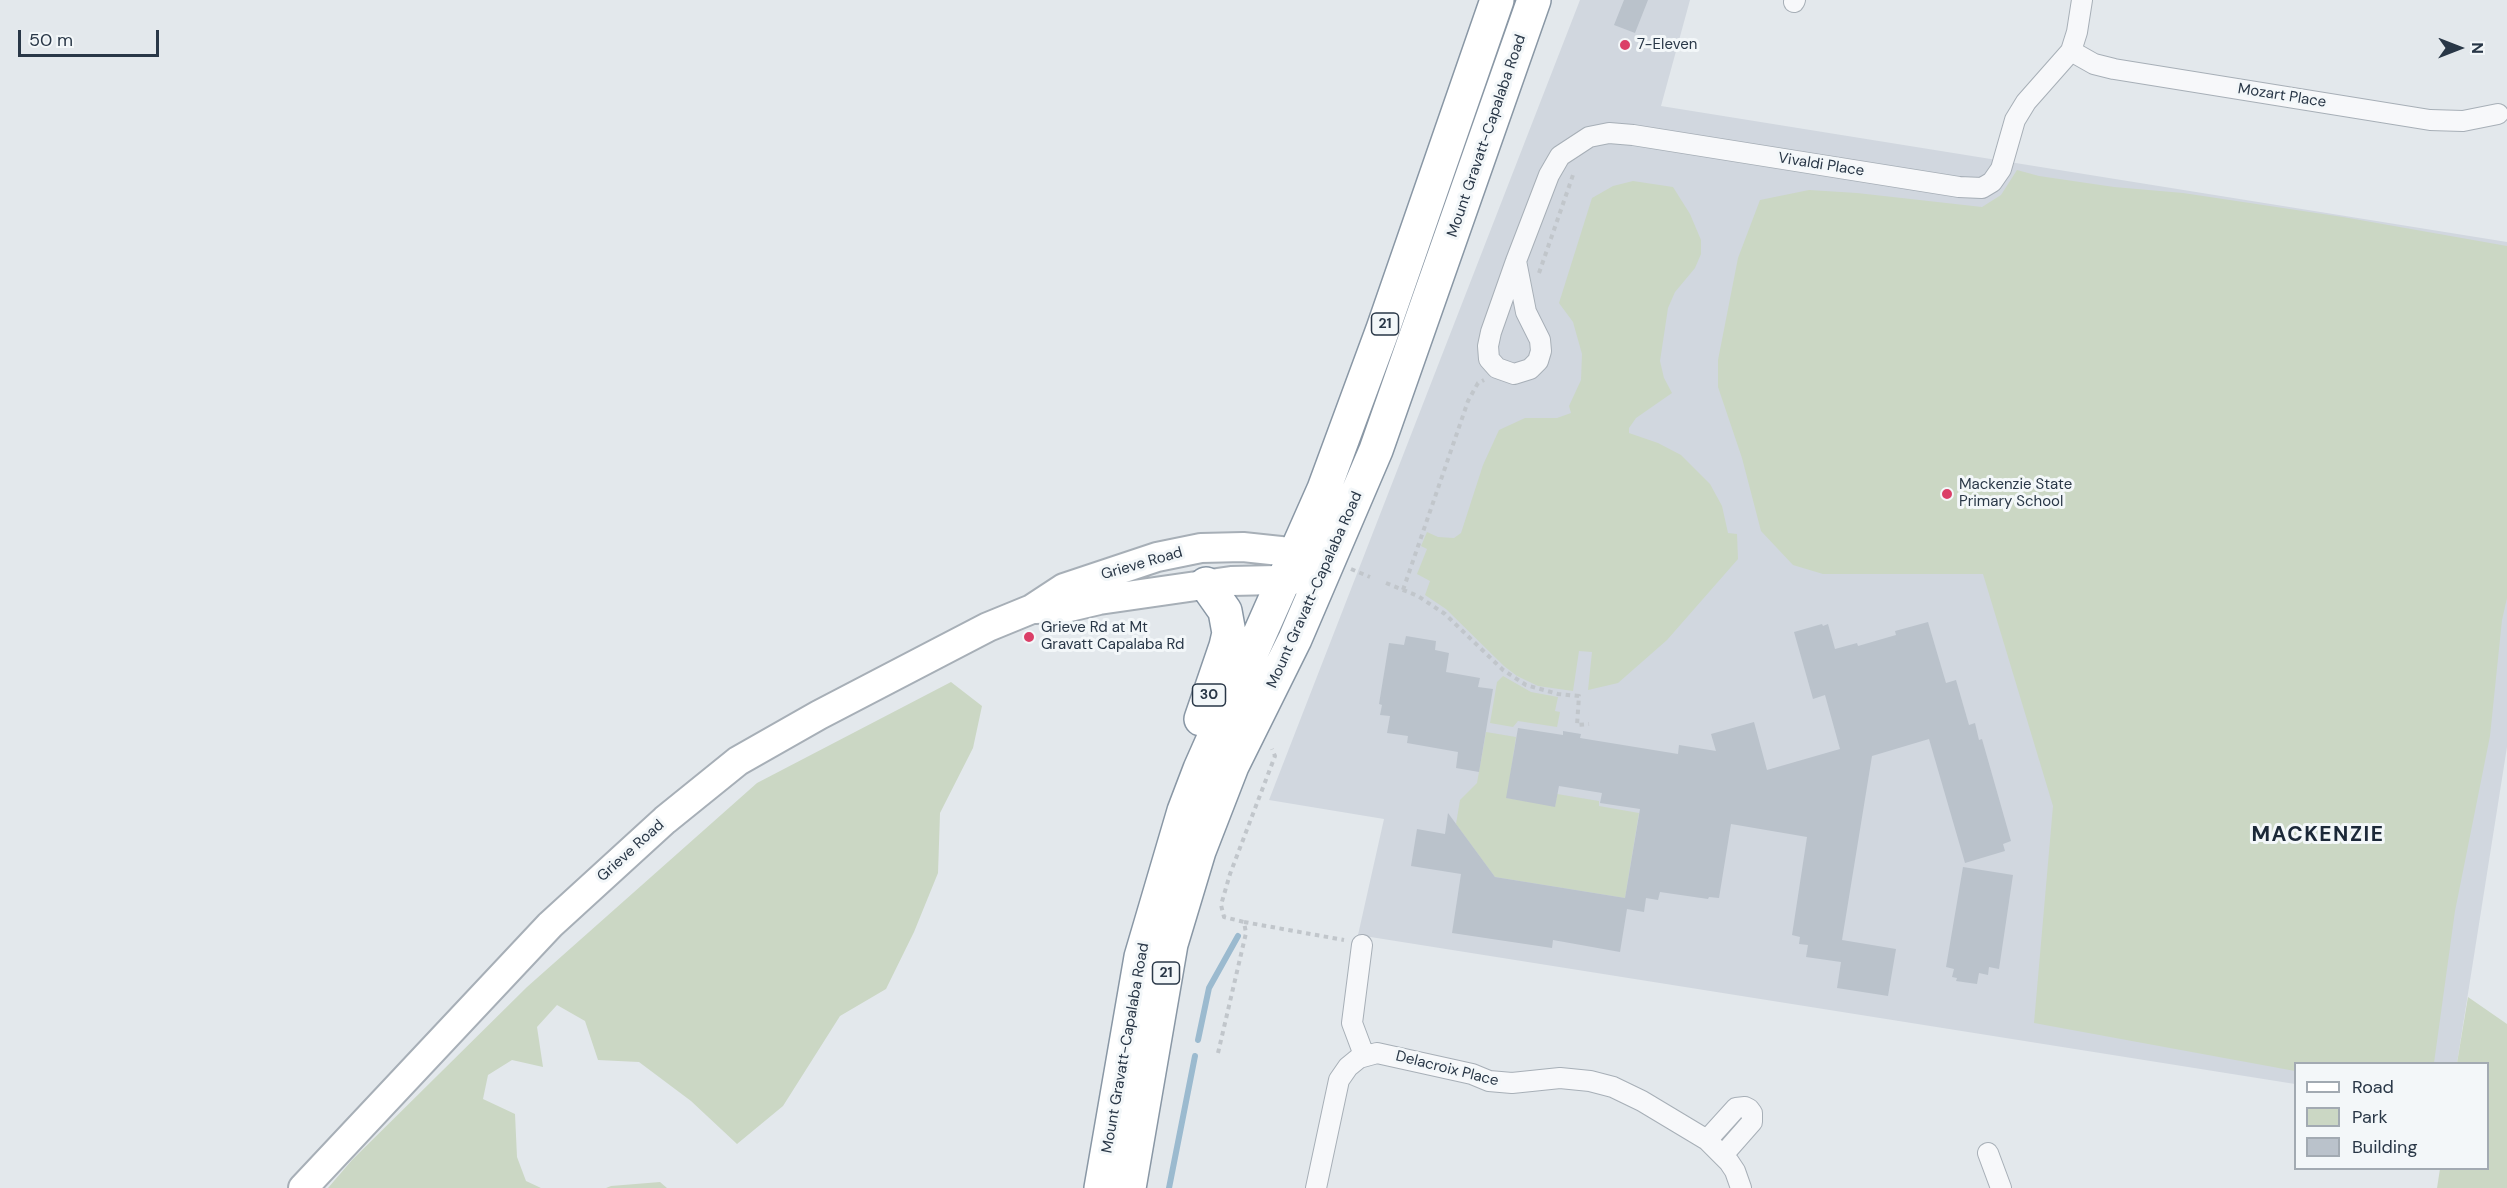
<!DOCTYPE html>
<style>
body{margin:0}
#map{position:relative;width:2507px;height:1188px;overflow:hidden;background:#e3e8ec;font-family:"DM Sans",sans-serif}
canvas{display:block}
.legend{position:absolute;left:2294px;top:1062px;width:195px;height:108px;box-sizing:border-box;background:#f3f7f9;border:2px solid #a2aab2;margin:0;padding:8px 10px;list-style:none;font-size:18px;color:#293747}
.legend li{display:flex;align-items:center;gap:12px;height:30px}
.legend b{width:30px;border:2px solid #a2aab2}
.north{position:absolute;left:2429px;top:18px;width:60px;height:60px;-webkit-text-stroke:4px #f3f7f9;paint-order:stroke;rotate:90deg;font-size:16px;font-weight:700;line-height:24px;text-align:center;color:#293747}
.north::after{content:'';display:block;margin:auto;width:21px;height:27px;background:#293747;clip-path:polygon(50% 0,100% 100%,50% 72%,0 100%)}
.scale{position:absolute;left:18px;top:30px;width:141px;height:27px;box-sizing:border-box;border:3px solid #293747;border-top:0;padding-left:8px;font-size:18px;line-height:21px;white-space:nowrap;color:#293747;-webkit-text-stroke:4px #f3f7f9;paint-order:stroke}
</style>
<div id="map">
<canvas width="2507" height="1188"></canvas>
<ul class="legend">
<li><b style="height:8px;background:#fff"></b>Road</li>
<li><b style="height:16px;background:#cbd7c4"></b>Park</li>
<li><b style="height:16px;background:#bac2cb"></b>Building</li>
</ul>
<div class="north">N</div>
<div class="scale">50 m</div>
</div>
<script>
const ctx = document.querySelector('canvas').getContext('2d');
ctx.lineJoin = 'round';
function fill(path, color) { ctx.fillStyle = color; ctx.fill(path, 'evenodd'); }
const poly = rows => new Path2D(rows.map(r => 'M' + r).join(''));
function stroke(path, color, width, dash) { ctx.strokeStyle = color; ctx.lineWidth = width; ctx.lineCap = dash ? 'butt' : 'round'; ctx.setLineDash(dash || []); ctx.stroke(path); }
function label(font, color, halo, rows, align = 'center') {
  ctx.font = font + ' "DM Sans",sans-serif'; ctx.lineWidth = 6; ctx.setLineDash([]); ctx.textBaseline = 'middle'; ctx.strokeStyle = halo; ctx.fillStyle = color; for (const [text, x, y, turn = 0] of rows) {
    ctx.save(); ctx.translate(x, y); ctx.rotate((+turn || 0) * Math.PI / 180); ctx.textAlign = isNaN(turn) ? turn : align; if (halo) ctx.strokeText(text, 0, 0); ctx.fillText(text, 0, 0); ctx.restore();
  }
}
fill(poly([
 [1580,0,1690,0,1661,106,2507,242,2507,747,2457,1063,2296,1064,2295,1084,1358,935,1384,819,1269,800]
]), '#d1d7df');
fill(poly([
 [2017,170,2039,176,2114,187,2183,193,2343,217,2507,246,2507,598,2502,620,2490,736,2455,911,2434,1063,2296,1064,2295,1071,2034,1023,2053,806,1983,574,1823,574,1793,565,1761,531,1742,458,1718,387,1718,360,1738,258,1760,200,1809,190,1857,193,1982,207,2001,195],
 [1633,181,1673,187,1690,214,1701,240,1701,254,1695,268,1675,292,1668,308,1660,361,1664,378,1672,393,1636,418,1629,428,1629,433,1658,443,1681,455,1710,484,1722,506,1728,533,1737,534,1738,559,1667,640,1618,683,1588,690,1592,652,1579,651,1573,691,1538,686,1517,676,1504,666,1446,609,1425,595,1430,581,1417,574,1427,549,1421,546,1427,532,1438,537,1454,538,1461,533,1483,465,1499,430,1525,418,1557,418,1571,413,1569,406,1581,380,1582,354,1573,322,1559,303,1592,198,1613,186],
 [1503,676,1531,692,1558,697,1555,711,1560,712,1557,727,1518,721,1513,727,1490,723,1497,682],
 [951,682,982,706,973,748,940,813,938,873,914,932,886,989,840,1016,783,1106,737,1144,691,1101,639,1062,598,1060,585,1021,557,1005,537,1027,543,1067,512,1060,488,1075,483,1099,515,1114,517,1157,526,1181,541,1188,328,1188,352,1160,527,987,757,783],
 [1486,732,1516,737,1507,798,1555,806,1557,794,1599,801,1599,806,1639,813,1625,898,1495,877,1456,824,1460,800,1477,783],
 [2468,997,2507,1024,2507,1188,2437,1188,2440,1169,2488,1168,2488,1064,2457,1063],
 [660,1182,667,1188,606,1188,611,1186]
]), '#cbd7c4');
stroke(poly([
 [1198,1040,1209,988,1238,936],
 [1169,1188,1195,1056]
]), '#9bbacf', 6);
fill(poly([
 [1624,0,1648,0,1635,33,1614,25],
 [1928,622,1946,683,1956,680,1969,725,1975,723,1979,740,1982,739,2011,841,2003,844,2005,851,1965,863,1929,739,1872,756,1842,940,1896,949,1888,996,1837,988,1841,962,1806,957,1808,945,1799,944,1800,937,1792,935,1807,837,1731,824,1719,898,1709,897,1708,899,1660,892,1658,900,1646,898,1644,912,1627,909,1620,952,1553,940,1552,948,1452,933,1461,874,1411,866,1417,829,1445,834,1448,813,1495,877,1625,898,1640,809,1600,803,1602,793,1559,786,1555,807,1506,798,1518,728,1563,735,1563,731,1581,734,1580,738,1678,754,1679,745,1716,751,1711,734,1754,722,1767,770,1840,749,1825,695,1813,699,1794,632,1822,624,1823,626,1828,624,1835,649,1857,643,1858,646,1896,635,1895,631],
 [1406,636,1436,641,1435,650,1449,653,1446,672,1480,678,1478,687,1493,689,1479,772,1456,768,1458,752,1407,743,1408,736,1387,733,1390,716,1380,715,1382,705,1379,704,1389,643,1404,645],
 [1963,867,2013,875,1999,969,1989,967,1988,975,1979,973,1977,984,1956,981,1957,978,1952,977,1954,969,1946,967]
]), '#bac2cb');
const minor = poly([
 [1794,2,1795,0],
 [2071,51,2094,64,2114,69,2430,120,2463,121,2498,114],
 [1516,261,1526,312,1540,340,1541,351,1538,361,1530,369,1514,374,1497,368,1489,359,1488,346,1491,332,1516,261,1549,175,1560,156,1589,137,1609,133,1633,135,1959,187,1982,188,1992,182,2001,169,2015,120,2026,102,2071,51,2077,32,2082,0],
 [1362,945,1352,1023,1364,1055],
 [1707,1140,1736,1108,1745,1107,1749,1109,1752,1113,1752,1122,1723,1155],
 [1988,1153,2001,1188],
 [1316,1188,1339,1080,1348,1067,1359,1058,1377,1053,1472,1074,1489,1081,1512,1083,1560,1078,1590,1081,1613,1087,1642,1101,1707,1140,1729,1162,1735,1171,1741,1188]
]);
const secondary = poly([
 [1035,609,1065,608,1099,600,1231,581,1322,579],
 [303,1188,550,925,665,820,738,761,819,715,938,653,988,627,1032,609,1064,588,1157,557,1201,548,1243,547,1318,555]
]);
const trunk = poly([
 [1201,719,1226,646,1229,633,1225,611,1206,584],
 [1101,1188,1141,957,1184,811,1200,769,1324,489,1383,329,1497,0],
 [1129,1188,1171,944,1199,851,1232,766,1295,639,1376,450,1534,0]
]);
stroke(minor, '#a7afb7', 22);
stroke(secondary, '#a7afb7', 32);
stroke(trunk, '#8997a5', 36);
stroke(poly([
 [1539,273,1573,175],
 [1351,569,1370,577],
 [1386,583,1418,596,1445,614,1503,670,1526,685,1558,694,1579,696,1577,725,1589,724],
 [1403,590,1468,401,1478,383,1484,380],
 [1244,922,1344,940],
 [1218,1053,1246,933,1244,922,1224,917,1221,905,1230,874,1275,756,1272,749]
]), '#c1c6cb', 4, [4.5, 4.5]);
stroke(minor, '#f7f8fa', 20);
stroke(secondary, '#fff', 28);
stroke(trunk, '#fff', 33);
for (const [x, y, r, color] of [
 [1625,45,6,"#db3f68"],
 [1947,494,6,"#db3f68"],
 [1029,637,6,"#db3f68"]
]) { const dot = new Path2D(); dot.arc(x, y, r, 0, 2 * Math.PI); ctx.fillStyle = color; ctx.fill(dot); stroke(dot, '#f3f7f9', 2); }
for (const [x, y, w] of [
 [1385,324,27],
 [1209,695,33],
 [1166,973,27]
]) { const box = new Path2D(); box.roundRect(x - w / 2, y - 11, w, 22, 4.5); ctx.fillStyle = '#f3f7f9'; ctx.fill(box); stroke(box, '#293747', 1.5); }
label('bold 14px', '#293747', null, [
 ["21",1385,324],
 ["30",1209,695],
 ["21",1166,973]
]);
label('15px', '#293747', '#f3f7f9', [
 ["7-Eleven",1637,45],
 ["Mackenzie State",1959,485],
 ["Primary School",1959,502],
 ["Grieve Rd at Mt",1041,628],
 ["Gravatt Capalaba Rd",1041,645]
], 'left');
label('15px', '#293747', '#f3f7f9', [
 ["Mozart Place",2282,96,9],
 ["Mount Gravatt-Capalaba Road",1487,136,-71],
 ["Vivaldi Place",1821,165,9],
 ["Grieve Road",1142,564,-16],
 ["Mount Gravatt-Capalaba Road",1315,590,-66],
 ["Grieve Road",631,851,-42],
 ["Mount Gravatt-Capalaba Road",1126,1048,-80],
 ["Delacroix Place",1447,1069,14]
]);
ctx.letterSpacing = '1.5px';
label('bold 21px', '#1b2838', '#f3f7f9', [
 ["MACKENZIE",2318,835]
]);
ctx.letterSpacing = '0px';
</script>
